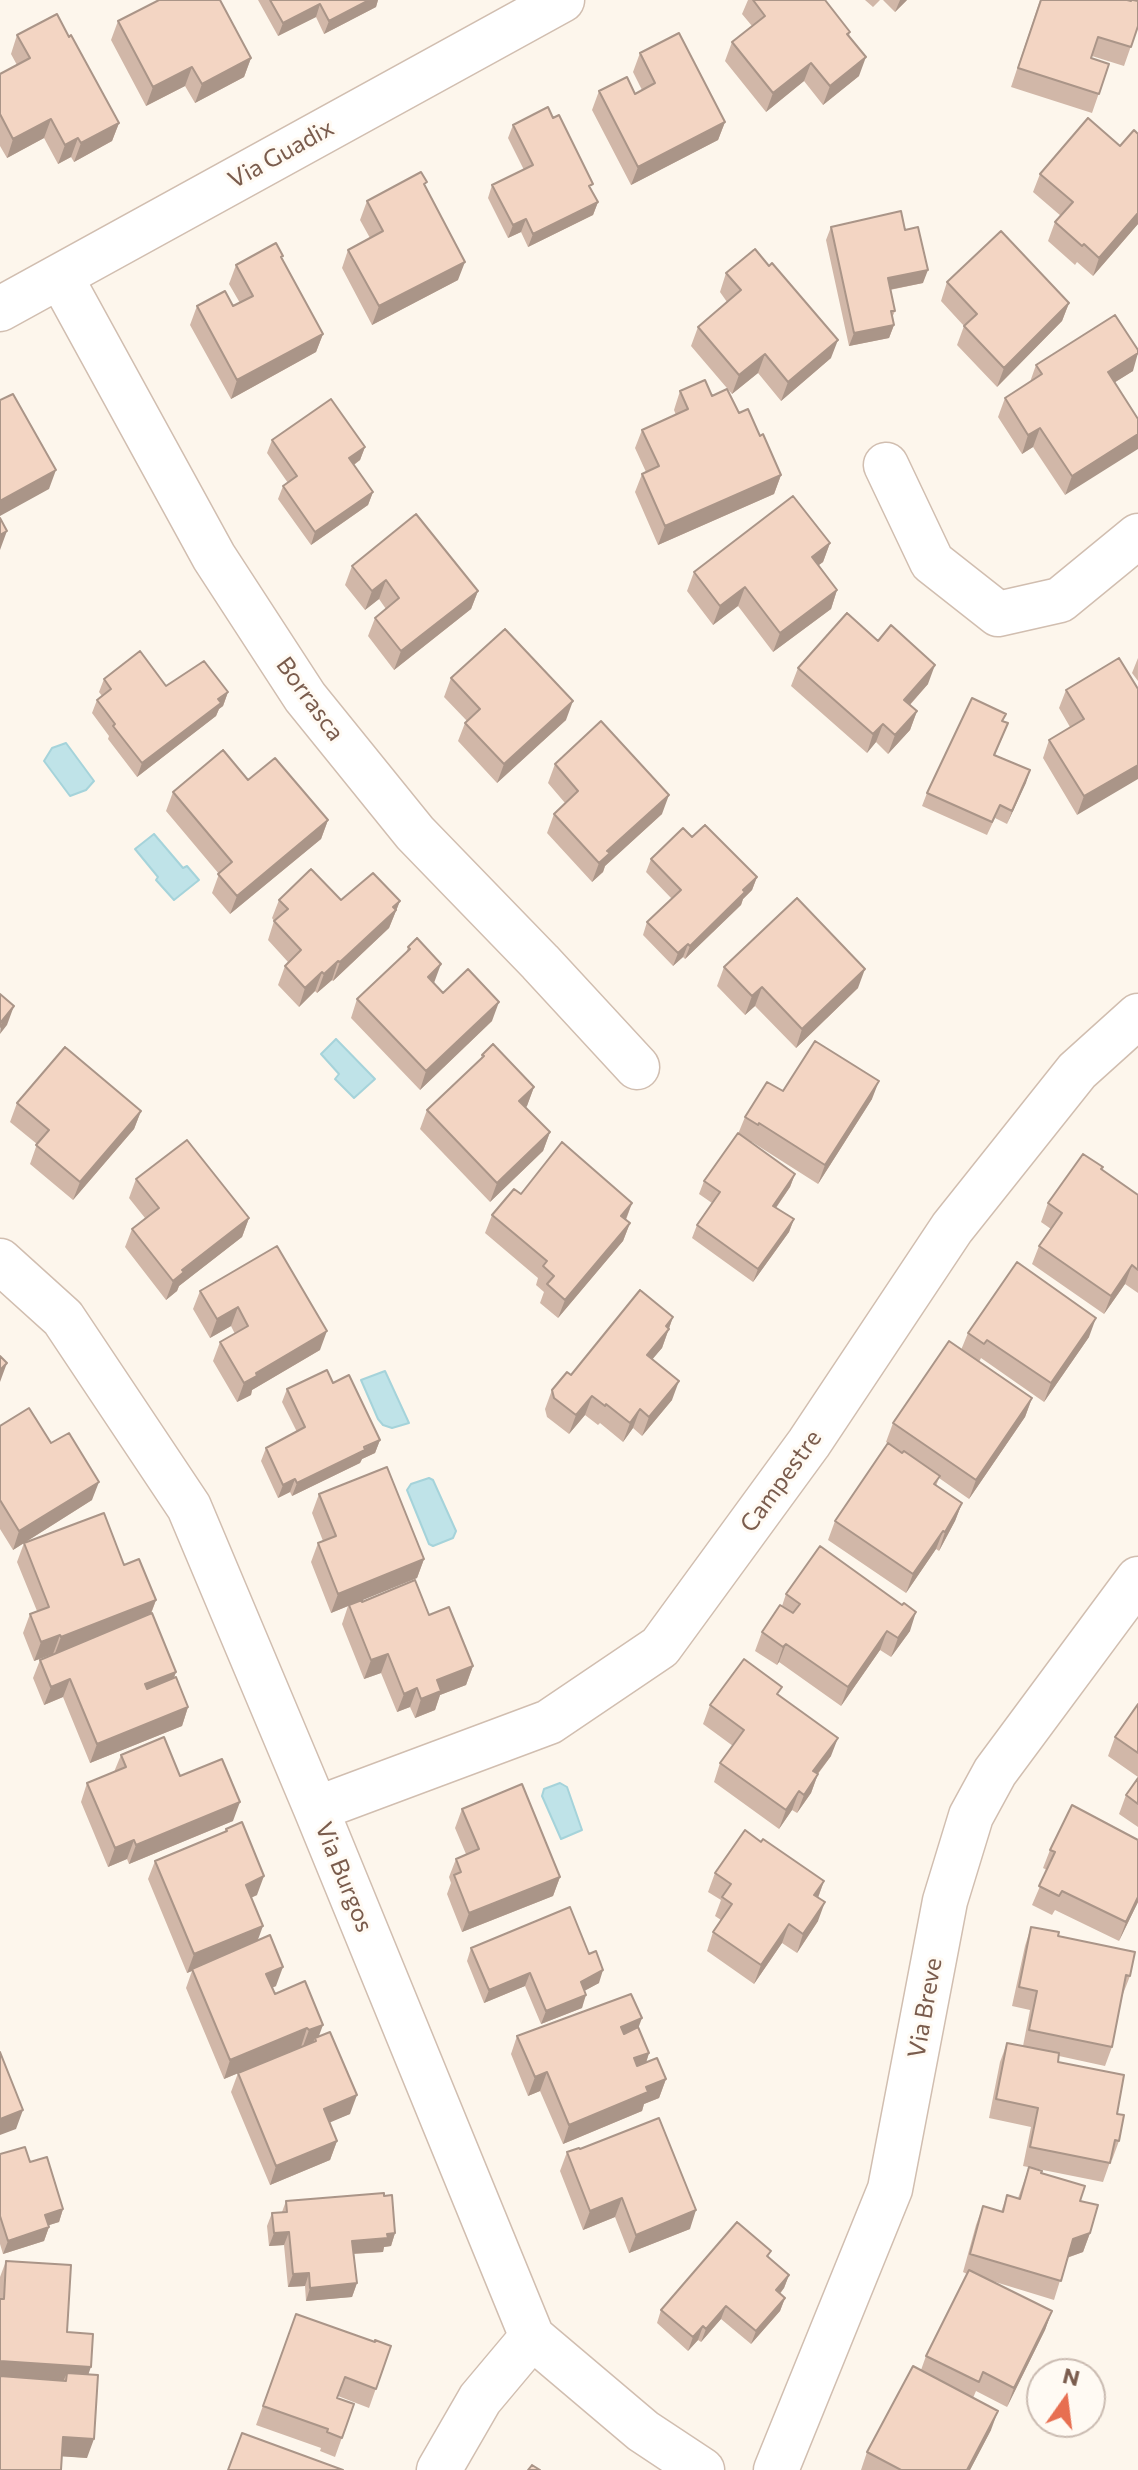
<!DOCTYPE html>
<style>
body{margin:0}
#map{position:relative;width:1138px;height:2470px;overflow:hidden;background:#fdf6ec;font-family:Commissioner,sans-serif}
canvas{display:block}
.north{position:absolute;left:1026px;top:2358px;width:80px;height:80px;box-sizing:border-box;background:#fffaf3;border:2px solid #cabbb1;border-radius:50%;rotate:14deg;font-size:22px;font-weight:700;line-height:32px;text-align:center;color:#7a5c4d}
.north::after{content:'';display:block;margin:auto;width:28px;height:36px;background:#e76f51;clip-path:polygon(50% 0,100% 100%,50% 72%,0 100%)}
</style>
<div id="map">
<canvas width="1138" height="2470"></canvas>
<div class="north">N</div>
</div>
<script>
const ctx = document.querySelector('canvas').getContext('2d');
ctx.lineJoin = 'round';
function fill(path, color) { ctx.fillStyle = color; ctx.fill(path, 'evenodd'); }
const poly = rows => new Path2D(rows.map(r => 'M' + r).join(''));
function stroke(path, color, width, dash) { ctx.strokeStyle = color; ctx.lineWidth = width; ctx.lineCap = dash ? 'butt' : 'round'; ctx.setLineDash(dash || []); ctx.stroke(path); }
function label(font, color, halo, rows, align = 'center') {
  ctx.font = font + ' Commissioner,sans-serif'; ctx.lineWidth = 6; ctx.setLineDash([]); ctx.textBaseline = 'middle'; ctx.strokeStyle = halo; ctx.fillStyle = color; for (const [text, x, y, turn = 0] of rows) {
    ctx.save(); ctx.translate(x, y); ctx.rotate((+turn || 0) * Math.PI / 180); ctx.textAlign = isNaN(turn) ? turn : align; if (halo) ctx.strokeText(text, 0, 0); ctx.fillText(text, 0, 0); ctx.restore();
  }
}
const water = poly([
 [66,743,94,781,86,790,70,796,44,761,52,748,66,743],
 [154,834,183,868,187,866,199,880,174,900,156,880,158,877,135,849,154,834],
 [336,1039,375,1079,354,1098,335,1079,339,1074,321,1054,336,1039],
 [385,1371,409,1423,392,1428,383,1425,378,1419,361,1380,385,1371],
 [429,1478,433,1480,456,1531,453,1538,433,1546,429,1544,407,1490,411,1484,429,1478],
 [560,1783,567,1787,582,1830,561,1839,542,1796,544,1789,560,1783]
]);
fill(water, '#bfe3e8');
stroke(water, '#a5d3da', 2);
const street = poly([
 [60,276,214,557,305,697,415,833,540,962,637,1067],
 [0,309,562,0],
 [886,465,932,562,998,614,1060,600,1138,536],
 [0,1261,63,1318,189,1507,316,1809,532,2337,643,2431,702,2470],
 [316,1809,549,1722,660,1647,809,1443,952,1228,1077,1071,1138,1016],
 [439,2470,480,2399,532,2337],
 [776,2470,890,2189,945,1901,971,1816,995,1772,1138,1579]
]);
stroke(street, '#d1beb0', 47);
stroke(street, '#fff', 44);
fill(poly([
 [258,0,378,0,376,7,324,34,316,17,278,36],
 [748,0,825,0,850,32,849,36,859,76,823,105,804,81,766,112,725,61,732,42,752,26,742,14],
 [865,0,880,0,873,7],
 [883,0,907,0,895,12],
 [1040,0,1138,26,1124,66,1092,56,1091,58,1109,64,1092,113,1011,87],
 [118,21,251,58,244,77,195,103,185,86,146,106,111,40],
 [17,35,69,37,119,123,112,141,74,162,71,157,58,164,44,138,7,158,0,146,0,74,17,65,11,54],
 [640,53,725,122,718,140,631,185,592,110,599,91,635,94,642,90,633,72],
 [513,125,598,202,593,215,528,247,521,232,508,238,488,198,492,185,524,170,508,138],
 [1138,134,1138,224,1093,276,1077,262,1075,265,1048,241,1055,222,1061,216,1033,192,1040,174,1120,146],
 [425,186,458,280,372,325,342,268,348,250,370,238,360,220,367,201],
 [831,227,905,230,923,283,890,290,895,311,892,318,894,325,889,338,849,346,826,240],
 [282,259,323,334,316,352,231,399,190,325,197,306,233,306,240,303,229,284,236,265],
 [726,273,831,358,781,401,758,373,732,394,691,346,698,327,727,302,720,292],
 [947,282,1069,303,1062,321,997,387,957,345,964,326,941,301],
 [1036,365,1133,371,1115,382,1065,495,1033,447,1022,454,998,417,1005,398,1030,382],
 [680,391,712,396,739,413,781,475,774,494,658,545,635,492,642,474,646,472,635,448,642,430,676,415,674,410],
 [272,440,365,447,360,460,354,465,373,492,368,505,311,545,278,499,283,486,288,483,267,453],
 [830,543,823,562,819,565,837,590,831,609,773,652,738,606,713,625,687,591,694,572],
 [352,566,478,591,471,609,394,670,368,636,375,618,386,609,379,599,365,610,345,585],
 [1138,658,1138,681,1132,673],
 [798,668,928,684,910,705,917,711,910,730,888,754,876,742,867,753,791,686],
 [451,678,566,720,497,783,458,741,465,723,467,721,444,697],
 [104,679,166,686,228,692,223,706,219,709,216,716,137,777,108,739,109,736,92,713,97,700,102,696,99,692],
 [1138,689,1077,815,1043,758,1049,740,1070,727,1059,708,1066,690],
 [1003,721,1003,736,995,755,1030,770,1007,824,995,818,987,835,922,806,927,793],
 [555,764,662,814,605,866,603,872,592,882,547,833,554,814,565,803,548,783],
 [248,780,328,820,321,839,230,914,212,893,219,874,166,811,173,792],
 [692,837,757,877,752,890,743,899,741,905,685,959,683,957,673,966,643,935,647,922,672,899,646,872,651,859],
 [279,900,341,900,400,901,389,928,333,981,332,980,317,993,315,991,299,1007,278,985,285,966,288,962,268,940,274,921,272,918],
 [408,947,434,984,443,993,492,1021,420,1090,351,1018,357,999,406,953],
 [724,967,858,988,796,1048,755,1006,745,1015,717,986],
 [482,1055,534,1087,526,1108,550,1132,543,1151,490,1202,420,1129,427,1110,481,1059],
 [783,1091,872,1099,818,1184,752,1142,751,1143,795,1174,790,1187,776,1208,794,1219,789,1232,753,1282,692,1238,697,1225,712,1203,699,1194,704,1181,738,1134,745,1117],
 [17,1103,141,1111,134,1129,73,1200,30,1164,37,1144,10,1122],
 [1102,1170,1138,1195,1138,1293,1125,1284,1104,1314,1032,1264,1039,1246,1051,1229,1041,1222,1048,1203],
 [136,1179,249,1218,242,1237,179,1286,177,1291,166,1300,125,1247,132,1229,145,1218,129,1198],
 [521,1194,632,1203,626,1220,630,1223,623,1241,558,1318,540,1303,544,1292,536,1285,538,1278,485,1233,492,1215],
 [277,1246,320,1350,252,1390,251,1395,237,1402,213,1361,220,1342,235,1334,231,1326,210,1338,193,1309,200,1291],
 [673,1317,662,1348,652,1359,672,1400,642,1436,633,1428,623,1442,600,1423,598,1425,585,1415,569,1434,547,1417,545,1409,552,1390,571,1375],
 [968,1333,1089,1337,1044,1402,981,1358,979,1362,1032,1398,1025,1417,969,1499,939,1478,936,1486,962,1503,955,1521,939,1551,936,1549,906,1593,828,1540,835,1521,902,1453,886,1442,893,1423,961,1350],
 [333,1383,380,1440,375,1453,362,1459,360,1463,292,1496,290,1492,278,1498,261,1461,266,1448,297,1432,282,1402,287,1389],
 [0,1426,51,1443,92,1500,13,1550,0,1529],
 [319,1494,424,1559,417,1578,362,1600,362,1602,429,1615,473,1666,466,1685,440,1695,435,1710,415,1718,410,1707,397,1712,381,1673,364,1679,342,1624,348,1606,331,1613,311,1562,318,1543,323,1541,312,1513],
 [24,1543,124,1565,156,1600,151,1614,176,1672,174,1678,188,1707,182,1726,90,1763,63,1697,44,1705,33,1678,40,1660,53,1654,34,1661,23,1633,30,1614,37,1611,17,1562],
 [786,1594,910,1631,891,1657,880,1650,841,1706,779,1662,777,1665,755,1651,762,1632,782,1606],
 [779,1696,831,1756,818,1774,811,1793,797,1813,792,1810,779,1829,714,1782,720,1763,733,1746,703,1724,710,1705],
 [1138,1704,1138,1777,1108,1756,1115,1737],
 [121,1755,180,1776,233,1821,129,1864,127,1859,108,1867,81,1802,87,1783,114,1772],
 [1138,1778,1138,1827,1119,1814,1126,1795],
 [462,1809,560,1877,553,1896,462,1932,447,1894,451,1883,449,1877,456,1859,466,1854,455,1828],
 [226,1829,257,1895,251,1898,257,1940,276,1986,272,1988,275,1994,319,2037,350,2114,329,2122,337,2141,330,2160,270,2185,231,2092,238,2073,301,2047,224,2079,186,1988,192,1971,187,1973,148,1879,155,1861,225,1832],
 [1138,1840,1138,1902,1119,1941,1055,1910,1052,1915,1032,1905,1047,1870,1043,1868,1050,1850],
 [761,1842,824,1881,818,1898,818,1921,797,1953,782,1943,754,1984,707,1951,713,1932,721,1920,715,1916,721,1900,708,1892,715,1873],
 [1031,1927,1058,1936,1130,1976,1123,1994,1122,1994,1112,2047,1105,2066,1059,2056,1058,2062,1117,2114,1119,2141,1112,2160,1111,2159,1103,2182,1023,2166,1031,2127,989,2118,1000,2062,1007,2043,1023,2046,1030,2010,1012,2006,1025,1946],
 [471,1948,599,1983,585,1990,582,2008,541,2024,525,1986,484,2003,467,1961],
 [639,2028,649,2053,646,2063,666,2079,659,2098,644,2104,642,2111,563,2144,540,2091,528,2096,511,2054,517,2036],
 [580,2149,690,2229,629,2253,615,2217,583,2230,560,2171,567,2152],
 [0,2154,30,2162,63,2209,59,2222,49,2225,49,2227,44,2241,3,2254,0,2244],
 [1029,2167,1041,2173,1080,2201,1090,2233,1083,2252,1067,2258,1054,2300,992,2281,1052,2311,1045,2330,1007,2407,976,2391,973,2398,991,2430,970,2470,861,2470,867,2452,921,2370,926,2356,967,2274,963,2272,976,2225,983,2206,1001,2212,1007,2195,1018,2198],
 [384,2196,395,2233,391,2246,384,2247,383,2252,354,2254,357,2283,352,2297,306,2301,305,2286,288,2287,284,2245,269,2246,267,2226,272,2213,282,2212,286,2201],
 [771,2251,768,2257,789,2275,784,2288,780,2294,785,2298,780,2311,751,2344,721,2319,701,2342,698,2340,688,2351,657,2323,661,2310],
 [6,2261,67,2332,89,2374,87,2458,62,2456,0,2470,0,2277],
 [296,2314,375,2342,391,2346,369,2408,338,2396,337,2398,354,2404,335,2457,320,2451,321,2448,256,2425]
]), '#d1b7a8');
fill(poly([
 [369,0,378,0,376,7,324,34,329,21],
 [900,0,907,0,895,12],
 [320,4,316,17,278,36,283,23],
 [866,57,859,76,823,105,830,86],
 [251,58,244,77,195,103,202,84],
 [811,63,804,81,766,112,773,93],
 [192,67,185,86,146,106,153,87],
 [51,119,44,138,7,158,13,139],
 [725,122,718,140,631,185,638,167],
 [119,123,112,141,74,162,81,143],
 [78,138,71,157,58,164,65,145],
 [598,202,593,215,528,247,533,234],
 [1138,213,1138,224,1093,276,1099,258],
 [526,219,521,232,508,238,513,225],
 [465,262,458,280,372,325,379,306],
 [928,270,923,283,883,291,888,278],
 [1069,303,1062,321,997,387,1004,368],
 [894,325,889,338,849,346,854,333],
 [323,334,316,352,231,399,237,380],
 [838,340,831,358,781,401,788,382],
 [1138,353,1133,371,1101,391,1108,372],
 [765,354,758,373,732,394,739,375],
 [1040,428,1033,447,1022,454,1028,435],
 [1138,434,1138,449,1065,495,1072,476],
 [365,447,360,460,345,471,349,458],
 [56,470,49,489,0,516,0,501],
 [781,475,774,494,658,545,665,526],
 [373,492,368,505,311,545,315,532],
 [7,531,0,550,0,535],
 [830,543,823,562,805,575,812,557],
 [386,580,379,599,365,610,372,591],
 [745,587,738,606,713,625,720,606],
 [837,590,831,609,773,652,780,633],
 [478,591,471,609,394,670,401,651],
 [935,665,928,684,897,719,904,700],
 [228,692,223,706,219,709,216,716,137,777,142,763],
 [573,701,566,720,497,783,504,764],
 [917,711,910,730,888,754,895,735],
 [883,724,876,742,867,753,873,734],
 [1138,765,1138,779,1077,815,1084,796],
 [1030,770,1026,783,1007,824,1012,811],
 [669,795,662,814,605,866,603,872,592,882,599,863,607,851],
 [328,820,321,839,230,914,237,896],
 [757,877,752,890,743,899,741,905,685,959,690,946],
 [400,901,389,928,333,981,340,962],
 [688,944,683,957,673,966,678,953],
 [338,961,332,980,317,993,324,974],
 [441,964,434,983,421,996,428,977],
 [865,969,858,988,796,1048,802,1029],
 [322,972,315,991,299,1007,305,988],
 [762,987,755,1006,745,1015,752,996],
 [499,1002,492,1021,420,1090,426,1071],
 [14,1006,7,1025,0,1034,1,1022],
 [879,1081,872,1099,818,1184,825,1165],
 [534,1087,527,1106,513,1120,519,1101],
 [141,1111,134,1129,73,1200,80,1182],
 [550,1132,543,1151,490,1202,497,1183],
 [795,1174,790,1187,768,1219,773,1206],
 [632,1203,625,1221,621,1216],
 [249,1218,242,1237,179,1286,177,1291,166,1300,173,1281,182,1270],
 [794,1219,789,1232,753,1282,758,1269],
 [630,1223,623,1241,558,1318,565,1300],
 [1132,1265,1125,1284,1104,1314,1111,1296],
 [238,1307,231,1326,210,1338,217,1319],
 [673,1317,662,1348,640,1374,647,1355,666,1326],
 [1096,1318,1089,1337,1044,1402,1051,1383],
 [327,1331,320,1350,252,1390,251,1395,237,1402,244,1383,256,1373],
 [7,1363,0,1382,0,1370],
 [679,1381,672,1400,642,1436,649,1417],
 [592,1396,585,1415,569,1434,576,1415],
 [1032,1398,1025,1417,969,1499,976,1480],
 [640,1409,633,1428,623,1442,630,1423],
 [380,1440,375,1453,362,1459,360,1463,292,1496,297,1483],
 [295,1479,290,1492,278,1498,283,1485],
 [99,1482,92,1500,13,1550,19,1531],
 [962,1503,955,1521,939,1551,945,1532],
 [943,1531,936,1549,906,1593,913,1574],
 [424,1559,417,1578,331,1613,338,1594],
 [156,1600,149,1618,54,1656,61,1637],
 [916,1612,910,1631,891,1657,898,1638],
 [887,1631,880,1650,841,1706,848,1687],
 [60,1635,53,1654,34,1661,41,1642],
 [786,1644,779,1662,777,1665,783,1647],
 [388,1654,381,1673,364,1679,371,1660],
 [473,1666,466,1685,440,1695,435,1710,415,1718,421,1699,437,1680],
 [176,1672,169,1690,138,1703,145,1684],
 [70,1679,63,1697,44,1705,51,1687],
 [417,1688,410,1707,397,1712,404,1694],
 [188,1707,182,1726,90,1763,97,1744],
 [838,1738,831,1756,806,1789,813,1771],
 [818,1774,811,1793,797,1813,804,1795],
 [799,1791,792,1810,779,1829,786,1810],
 [240,1802,233,1821,129,1864,136,1845],
 [134,1840,127,1859,108,1867,115,1848],
 [264,1876,257,1895,239,1903,246,1885],
 [560,1877,553,1896,462,1932,469,1913],
 [824,1881,817,1900,814,1895],
 [1138,1897,1138,1902,1119,1941,1126,1922],
 [825,1902,818,1921,797,1953,803,1934],
 [789,1924,782,1943,754,1984,761,1965],
 [263,1926,256,1945,192,1969,192,1971,187,1973,194,1954],
 [283,1967,276,1986,259,1993,266,1974],
 [603,1970,599,1983,577,1995,581,1982],
 [530,1973,525,1986,484,2003,489,1990],
 [586,1995,582,2008,541,2024,546,2011],
 [642,2018,635,2037,614,2046,621,2027],
 [323,2025,316,2044,315,2038,312,2045,302,2049,309,2030],
 [307,2028,301,2047,224,2079,230,2060],
 [649,2053,643,2072,628,2077,634,2058],
 [547,2072,540,2091,528,2096,535,2077],
 [666,2079,659,2098,644,2104,642,2111,563,2144,569,2125,646,2087],
 [357,2095,350,2114,317,2128,324,2109],
 [23,2110,16,2129,0,2135,0,2119],
 [337,2141,330,2160,270,2185,276,2166],
 [622,2198,615,2217,583,2230,590,2211],
 [63,2209,59,2222,40,2228,45,2215],
 [696,2210,690,2229,629,2253,636,2235],
 [49,2227,44,2241,3,2254,8,2241],
 [289,2232,284,2245,269,2246,274,2233],
 [395,2233,391,2246,384,2247,383,2252,348,2254,352,2241],
 [1090,2233,1083,2252,1066,2258,1073,2239],
 [309,2273,305,2286,288,2287,293,2274],
 [789,2275,784,2288,771,2304,776,2290],
 [357,2283,352,2297,306,2301,310,2288],
 [785,2298,780,2311,751,2344,756,2331],
 [726,2306,721,2319,701,2342,706,2329],
 [1052,2311,1045,2330,1007,2407,1014,2388],
 [703,2326,698,2340,688,2351,693,2337],
 [0,2361,91,2367,84,2386,66,2381,67,2373,62,2384,0,2380],
 [998,2411,991,2430,970,2470,967,2470],
 [63,2437,94,2439,87,2458,56,2456]
]), '#aa9588');
const building = poly([
 [159,0,220,0,251,58,202,84,192,67,153,87,118,21,159,0],
 [270,0,369,0,329,21,320,4,283,23,270,0],
 [753,0,825,0,850,32,847,34,866,57,830,86,811,63,773,93,732,42,765,16,753,0],
 [1041,0,1127,0,1131,1,1131,0,1133,0,1138,1,1138,26,1131,47,1098,37,1091,58,1109,64,1099,94,1018,68,1041,0],
 [57,14,69,37,71,35,119,123,81,143,78,138,65,145,51,119,13,139,0,114,0,74,30,58,17,35,57,14],
 [679,33,725,122,638,167,599,91,627,77,635,94,655,83,640,53,679,33],
 [548,107,553,118,559,115,593,184,589,186,598,202,533,234,526,219,513,225,492,185,533,165,513,125,548,107],
 [1088,118,1120,146,1134,130,1138,134,1138,213,1099,258,1084,244,1082,246,1055,222,1073,202,1040,174,1088,118],
 [421,172,427,182,424,184,465,262,379,306,348,250,383,231,367,201,421,172],
 [901,211,905,230,918,227,928,270,888,278,895,311,891,311,894,325,854,333,831,227,901,211],
 [1001,231,1069,303,1004,368,964,326,977,314,947,282,1001,231],
 [276,243,283,256,281,257,323,334,237,380,197,306,225,291,233,306,253,296,236,265,276,243],
 [755,249,769,266,772,263,838,340,788,382,765,354,739,375,698,327,741,290,726,273,755,249],
 [1115,315,1138,350,1138,353,1108,372,1138,419,1138,434,1072,476,1040,428,1028,435,1005,398,1042,374,1036,365,1115,315],
 [705,380,712,396,727,389,739,413,748,409,760,436,763,434,781,475,665,526,642,474,659,466,642,430,688,409,680,391,705,380],
 [13,394,56,470,0,501,0,400,13,394],
 [331,399,365,447,349,458,373,492,315,532,283,486,297,476,272,440,331,399],
 [793,496,830,543,812,557,837,590,780,633,745,587,720,606,694,572,793,496],
 [416,514,478,591,401,651,375,618,399,598,386,580,372,591,352,566,416,514],
 [0,518,7,531,0,535,0,518],
 [847,613,878,641,891,625,935,665,904,700,917,711,895,735,883,724,873,734,798,668,847,613],
 [505,629,573,701,504,764,465,723,480,709,451,678,505,629],
 [140,651,166,686,204,661,228,692,218,699,221,703,142,763,113,726,115,724,97,700,111,689,104,679,140,651],
 [1119,658,1138,689,1138,765,1084,796,1049,740,1084,719,1066,690,1119,658],
 [972,698,1006,714,1002,721,1008,723,994,755,1030,770,1012,811,1000,805,992,822,927,793,972,698],
 [601,721,669,795,607,851,610,853,599,863,554,814,578,791,555,764,601,721],
 [223,750,248,780,275,758,328,820,237,896,218,874,232,862,173,792,223,750],
 [705,825,757,877,743,890,745,892,690,946,688,944,678,953,647,922,681,890,651,859,683,828,692,837,705,825],
 [311,869,341,900,373,873,400,901,393,907,396,910,340,962,338,961,324,974,322,972,305,988,285,966,301,950,274,921,288,909,279,900,311,869],
 [797,898,865,969,802,1029,762,987,752,996,724,967,797,898],
 [417,938,441,964,428,977,443,993,468,969,499,1002,426,1071,357,999,410,949,408,947,417,938],
 [0,994,14,1006,1,1022,3,1023,0,1027,0,994],
 [815,1041,879,1081,825,1165,759,1123,758,1125,745,1117,767,1082,783,1091,815,1041],
 [493,1044,534,1087,519,1101,550,1132,497,1183,427,1110,484,1056,482,1055,493,1044],
 [65,1047,141,1111,80,1182,36,1145,49,1130,17,1103,65,1047],
 [738,1133,795,1174,773,1206,794,1219,758,1269,697,1225,720,1192,704,1181,738,1133],
 [187,1140,249,1218,182,1270,184,1272,173,1281,132,1229,159,1208,136,1179,187,1140],
 [562,1142,632,1203,621,1216,630,1223,565,1300,547,1284,554,1276,543,1266,547,1261,492,1215,514,1189,521,1194,562,1142],
 [1083,1154,1103,1167,1101,1169,1138,1195,1138,1270,1132,1265,1111,1296,1039,1246,1062,1213,1048,1203,1083,1154],
 [277,1246,327,1331,256,1373,257,1376,244,1383,220,1342,248,1326,238,1307,217,1319,200,1291,277,1246],
 [1017,1262,1096,1318,1051,1383,987,1340,984,1344,968,1333,1017,1262],
 [640,1290,673,1317,666,1326,669,1329,647,1355,679,1381,649,1417,640,1409,630,1423,606,1404,605,1406,592,1396,576,1415,554,1398,552,1390,567,1372,571,1375,640,1290],
 [949,1341,1032,1398,976,1480,893,1423,949,1341],
 [0,1356,7,1363,0,1370,0,1356],
 [327,1370,333,1383,349,1375,380,1440,364,1447,365,1450,297,1483,295,1479,283,1485,266,1448,305,1427,287,1389,327,1370],
 [29,1408,51,1443,69,1433,99,1482,19,1531,0,1500,0,1426,29,1408],
 [888,1443,902,1453,904,1451,940,1476,934,1484,962,1503,945,1532,943,1531,913,1574,835,1521,888,1443],
 [387,1467,424,1559,338,1594,318,1543,336,1536,319,1494,387,1467],
 [104,1513,124,1565,139,1559,156,1600,61,1637,60,1635,41,1642,30,1614,49,1607,24,1543,104,1513],
 [820,1546,902,1605,904,1603,916,1612,898,1638,887,1631,848,1687,786,1644,783,1647,762,1632,780,1605,793,1613,800,1604,786,1594,820,1546],
 [415,1580,429,1615,449,1607,473,1666,437,1680,441,1691,421,1699,417,1688,404,1694,388,1654,371,1660,349,1605,362,1600,362,1602,415,1580],
 [152,1613,176,1672,145,1684,147,1689,176,1677,188,1707,97,1744,70,1679,51,1687,40,1660,152,1613],
 [744,1659,782,1687,777,1694,838,1738,813,1771,818,1774,804,1795,799,1791,786,1810,720,1763,744,1730,710,1705,744,1659],
 [1138,1704,1138,1753,1115,1737,1138,1704],
 [164,1737,180,1776,222,1759,240,1802,136,1845,134,1840,115,1848,87,1783,126,1767,121,1755,164,1737],
 [1138,1778,1138,1804,1126,1795,1138,1778],
 [522,1784,560,1877,469,1913,454,1875,461,1872,456,1859,479,1849,462,1809,522,1784],
 [1072,1805,1138,1840,1138,1897,1126,1922,1062,1891,1059,1896,1039,1886,1055,1852,1050,1850,1072,1805],
 [242,1822,264,1876,246,1885,263,1926,194,1954,155,1861,227,1831,226,1829,242,1822],
 [745,1830,761,1842,763,1839,824,1881,814,1895,825,1902,803,1934,789,1924,761,1965,713,1932,732,1904,722,1897,731,1884,715,1873,745,1830],
 [570,1907,589,1954,596,1951,603,1970,581,1982,586,1995,546,2011,530,1973,489,1990,471,1948,570,1907],
 [1031,1927,1059,1932,1058,1936,1135,1952,1130,1976,1126,1975,1112,2047,1029,2030,1037,1991,1019,1987,1031,1927],
 [270,1935,283,1967,266,1974,275,1994,305,1981,323,2025,309,2030,307,2028,230,2060,192,1969,270,1935],
 [631,1994,642,2018,621,2027,624,2034,638,2027,649,2053,634,2058,637,2066,657,2058,666,2079,646,2087,648,2092,569,2125,547,2072,535,2077,517,2036,631,1994],
 [330,2032,357,2095,324,2109,337,2141,276,2166,238,2073,316,2041,315,2038,330,2032],
 [1007,2043,1059,2053,1058,2062,1124,2075,1117,2114,1124,2115,1119,2141,1115,2140,1110,2163,1030,2147,1038,2108,996,2099,1007,2043],
 [0,2052,23,2110,0,2119,0,2052],
 [659,2118,696,2210,636,2235,622,2198,590,2211,567,2152,579,2148,580,2149,659,2118],
 [25,2147,30,2162,47,2157,63,2209,45,2215,49,2227,8,2241,0,2216,0,2154,25,2147],
 [1029,2167,1042,2171,1041,2173,1085,2186,1080,2201,1098,2205,1090,2233,1073,2239,1061,2281,970,2254,983,2206,1003,2212,1007,2195,1020,2199,1029,2167],
 [384,2193,384,2196,392,2195,395,2233,387,2234,388,2238,352,2241,357,2283,310,2288,309,2273,293,2274,289,2232,274,2233,272,2213,287,2212,286,2201,384,2193],
 [737,2222,771,2251,767,2256,789,2275,776,2290,785,2298,756,2331,726,2306,706,2329,703,2326,693,2337,661,2310,737,2222],
 [6,2261,71,2265,67,2332,93,2334,91,2367,0,2361,0,2299,4,2299,6,2261],
 [969,2270,1052,2311,1014,2388,983,2372,979,2382,926,2356,969,2270],
 [296,2314,375,2342,375,2340,391,2346,376,2389,345,2377,337,2398,354,2404,342,2438,327,2432,328,2429,263,2406,296,2314],
 [913,2366,998,2411,967,2470,901,2470,867,2452,913,2366],
 [67,2373,98,2375,94,2439,63,2437,61,2470,0,2470,0,2376,66,2381,67,2373],
 [242,2433,343,2470,228,2470,242,2433],
 [532,2465,540,2470,528,2470,532,2465]
]);
fill(building, '#f3d5c3');
stroke(building, '#aa9588', 2);
label('24px', '#7a5c4d', '#fffaf3', [
 ["Via Guadix",281,154,-29],
 ["Borrasca",310,699,54],
 ["Campestre",781,1481,-54],
 ["Via Burgos",344,1877,68],
 ["Via Breve",925,2008,-80]
]);
</script>
